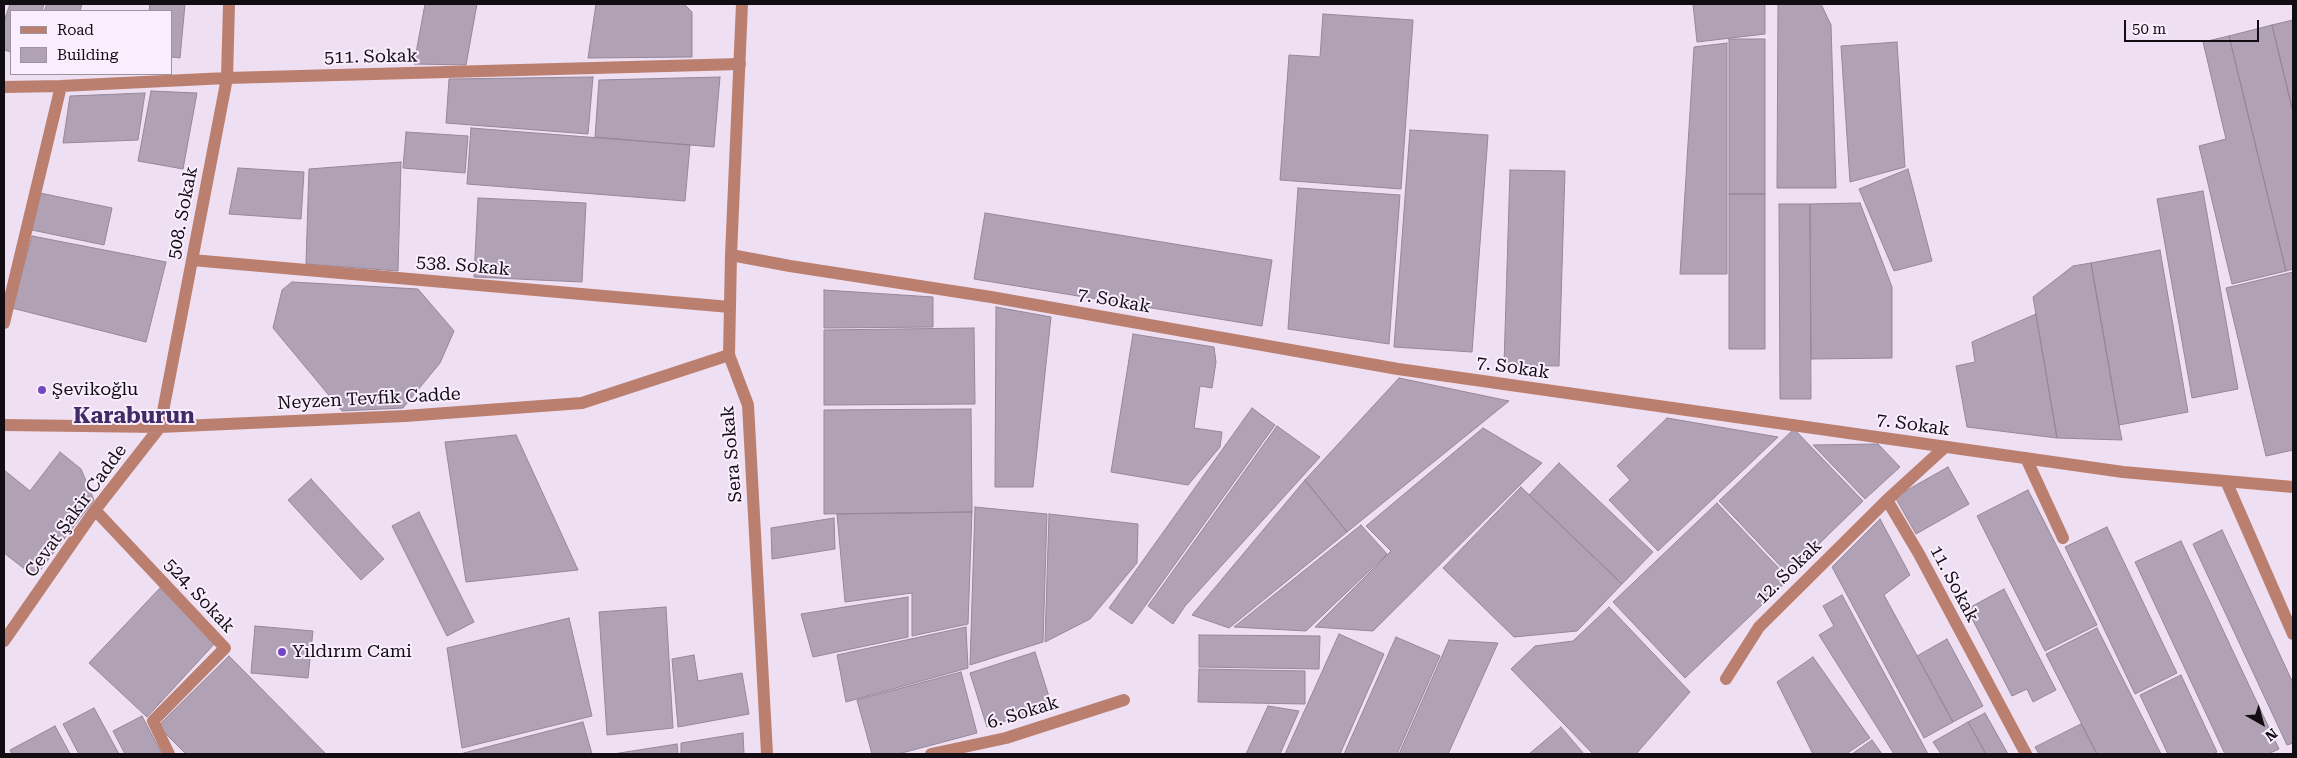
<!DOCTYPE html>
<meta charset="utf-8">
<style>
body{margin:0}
#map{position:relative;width:2297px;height:758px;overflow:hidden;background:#eedff3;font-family:"Roboto Serif",serif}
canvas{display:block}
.frame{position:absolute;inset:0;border:5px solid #120d13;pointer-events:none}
.legend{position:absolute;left:10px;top:10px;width:162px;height:65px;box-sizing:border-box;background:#faeefe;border:1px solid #9d94a0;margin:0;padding:6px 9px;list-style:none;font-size:15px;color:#120d13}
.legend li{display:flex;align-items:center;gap:10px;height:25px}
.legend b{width:25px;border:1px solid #9d94a0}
.north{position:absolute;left:2237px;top:698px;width:50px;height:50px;-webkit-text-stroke:4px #faeefe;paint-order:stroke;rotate:142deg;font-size:14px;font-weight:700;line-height:20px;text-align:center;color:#120d13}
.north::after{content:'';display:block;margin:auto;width:18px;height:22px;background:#120d13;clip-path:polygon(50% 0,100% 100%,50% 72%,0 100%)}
.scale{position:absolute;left:2124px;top:20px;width:135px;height:22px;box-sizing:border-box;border:2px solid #120d13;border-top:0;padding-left:6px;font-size:15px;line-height:18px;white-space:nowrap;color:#120d13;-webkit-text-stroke:4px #faeefe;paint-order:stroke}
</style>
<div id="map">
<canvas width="2297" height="758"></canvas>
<div class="frame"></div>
<ul class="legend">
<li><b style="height:6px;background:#bb7f6f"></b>Road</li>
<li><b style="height:14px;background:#b0a2b4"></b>Building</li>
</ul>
<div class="north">N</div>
<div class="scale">50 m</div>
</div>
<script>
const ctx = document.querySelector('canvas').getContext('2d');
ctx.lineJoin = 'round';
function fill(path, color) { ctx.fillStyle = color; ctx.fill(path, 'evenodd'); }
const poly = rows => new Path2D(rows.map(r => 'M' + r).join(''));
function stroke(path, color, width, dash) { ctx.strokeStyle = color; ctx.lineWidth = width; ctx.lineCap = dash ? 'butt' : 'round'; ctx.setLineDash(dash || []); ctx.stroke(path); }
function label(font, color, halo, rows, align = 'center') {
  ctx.font = font + ' "Roboto Serif",serif'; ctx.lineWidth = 4; ctx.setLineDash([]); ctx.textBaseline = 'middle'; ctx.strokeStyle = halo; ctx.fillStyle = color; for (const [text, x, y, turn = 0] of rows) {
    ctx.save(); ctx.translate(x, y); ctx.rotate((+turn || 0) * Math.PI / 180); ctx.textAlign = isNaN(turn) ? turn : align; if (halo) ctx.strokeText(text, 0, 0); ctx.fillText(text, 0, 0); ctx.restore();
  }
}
const building = poly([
 [10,4,44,4,42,11,11,11,11,52,4,50,4,21,10,4],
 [47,4,82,4,80,11,44,11,47,4],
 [150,4,185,4,180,58,171,57,171,11,149,11,150,4],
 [425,4,477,4,466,65,414,64,425,4],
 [596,4,684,4,692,12,692,57,588,58,596,4],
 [1693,4,1765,4,1765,34,1697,42,1693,4],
 [1778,4,1821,4,1831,25,1836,188,1777,188,1778,4],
 [1323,14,1413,20,1401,189,1280,180,1289,55,1320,57,1323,14],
 [2293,20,2293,112,2272,25,2293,20],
 [2272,25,2293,112,2293,269,2286,271,2229,36,2272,25],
 [2229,36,2286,271,2232,284,2199,146,2226,139,2203,42,2229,36],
 [1729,39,1765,39,1765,194,1729,194,1729,39],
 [1897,42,1905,167,1850,182,1841,46,1897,42],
 [1727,43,1727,274,1680,274,1694,47,1727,43],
 [593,77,588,134,446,123,449,79,593,77],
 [720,77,714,147,595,137,599,80,720,77],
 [151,91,197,93,183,169,138,161,151,91],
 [145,93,138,140,63,143,70,96,145,93],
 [471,128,690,145,685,201,467,184,471,128],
 [1410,130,1488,135,1472,352,1394,347,1410,130],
 [406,132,468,136,465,173,403,168,406,132],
 [401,162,398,271,306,264,309,169,401,162],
 [238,168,304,172,301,219,229,214,238,168],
 [1908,169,1932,261,1894,271,1859,189,1908,169],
 [1510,170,1565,171,1559,366,1504,365,1510,170],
 [1298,188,1400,195,1389,344,1288,329,1298,188],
 [2203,191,2238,389,2192,398,2157,199,2203,191],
 [40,193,112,208,104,245,32,230,40,193],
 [1729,194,1765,194,1765,349,1729,349,1729,194],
 [478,198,586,203,582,282,474,277,478,198],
 [1860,203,1892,287,1892,358,1811,359,1810,204,1860,203],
 [1779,204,1810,204,1811,399,1780,399,1779,204],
 [985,213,1272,260,1262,326,974,279,985,213],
 [32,236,166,262,146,342,12,308,32,236],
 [2160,250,2188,412,2119,425,2091,263,2160,250],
 [2091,263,2119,425,2122,440,2057,438,2033,297,2073,266,2091,263],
 [2293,272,2293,450,2266,456,2226,288,2293,272],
 [292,282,418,289,454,331,440,363,403,408,342,411,273,328,282,290,292,282],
 [824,290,933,297,933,327,824,328,824,290],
 [996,307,1051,317,1033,487,995,487,996,307],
 [2036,314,2057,438,1967,427,1956,366,1975,362,1972,342,2036,314],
 [974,328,975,404,824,405,824,330,974,328],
 [1133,334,1214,347,1216,362,1212,388,1200,386,1194,428,1222,432,1220,447,1188,485,1111,472,1133,334],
 [1399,378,1509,401,1347,532,1305,480,1399,378],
 [1252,408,1275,425,1132,624,1109,608,1252,408],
 [971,409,972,512,824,514,824,410,971,409],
 [1667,418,1778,437,1658,551,1609,500,1630,480,1617,466,1667,418],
 [1277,426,1320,457,1185,606,1173,624,1148,606,1277,426],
 [1483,428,1542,463,1373,631,1315,627,1391,551,1366,526,1483,428],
 [1794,429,1863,501,1788,574,1719,501,1794,429],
 [516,435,578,570,466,582,445,442,516,435],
 [1878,444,1900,467,1865,499,1813,445,1878,444],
 [60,452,81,469,94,500,35,577,4,553,4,470,30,491,60,452],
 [1559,463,1653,552,1622,584,1529,495,1559,463],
 [1948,467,1969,504,1916,534,1895,497,1948,467],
 [311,479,384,559,361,580,288,500,311,479],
 [1305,480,1347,532,1229,628,1192,615,1305,480],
 [1521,487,1622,584,1577,631,1514,637,1443,568,1521,487],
 [2028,490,2097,625,2045,651,1977,516,2028,490],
 [1717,503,1789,579,1685,678,1613,602,1717,503],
 [975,507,1047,514,1043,642,970,665,975,507],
 [419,512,474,622,447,636,392,526,419,512],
 [972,512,968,624,912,636,912,593,845,602,837,514,972,512],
 [1049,514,1138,524,1137,563,1090,619,1045,642,1049,514],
 [834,518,835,549,772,559,771,528,834,518],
 [1880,519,1910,575,1884,595,1953,722,1924,738,1832,567,1880,519],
 [1361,525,1387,554,1306,631,1234,627,1361,525],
 [2107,527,2177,673,2135,694,2065,547,2107,527],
 [2222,530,2293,683,2293,743,2287,745,2193,544,2222,530],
 [2181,541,2279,749,2268,754,2225,754,2135,562,2181,541],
 [160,588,217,641,147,717,89,663,160,588],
 [2004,589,2056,690,2033,702,2027,689,2012,696,1967,609,2004,589],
 [1842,595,1928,754,1894,754,1819,635,1834,626,1823,606,1842,595],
 [908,597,908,637,813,657,801,614,908,597],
 [666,607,673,728,607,735,599,612,666,607],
 [1609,607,1690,692,1636,754,1593,754,1511,669,1535,646,1573,641,1609,607],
 [569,618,592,716,462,748,447,648,569,618],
 [255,626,313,631,308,678,251,673,255,626],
 [966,627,968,668,846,702,837,655,966,627],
 [2097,628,2161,754,2097,754,2046,654,2097,628],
 [1339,634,1384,654,1340,754,1285,754,1339,634],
 [1199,635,1320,636,1319,669,1199,667,1199,635],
 [1396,637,1440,656,1397,754,1344,754,1396,637],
 [1947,639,1983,706,1953,722,1917,656,1947,639],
 [1449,640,1498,643,1448,754,1399,754,1449,640],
 [1035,652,1052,706,987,727,970,673,1035,652],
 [694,655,698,681,742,673,749,714,678,727,672,659,694,655],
 [229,656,326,754,186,754,158,726,229,656],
 [1813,657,1870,738,1846,754,1813,754,1777,682,1813,657],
 [1199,669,1305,671,1305,704,1198,702,1199,669],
 [961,672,977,733,898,754,872,754,857,700,961,672],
 [2181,675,2217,752,2212,754,2168,754,2140,695,2181,675],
 [1268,706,1299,711,1280,754,1246,754,1268,706],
 [94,708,119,754,79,754,63,724,94,708],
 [1985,713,2008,754,1986,754,1968,722,1985,713],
 [142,716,162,754,125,754,113,731,142,716],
 [583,722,592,754,460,754,583,722],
 [1968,722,1986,754,1941,754,1933,742,1968,722],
 [2081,724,2097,754,2039,754,2035,747,2081,724],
 [55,726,70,754,12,754,10,750,55,726],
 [1561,727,1584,754,1529,754,1561,727],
 [743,733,744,754,681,754,681,743,743,733],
 [1872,740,1882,754,1852,754,1872,740],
 [677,744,678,754,613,754,677,744]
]);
fill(building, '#b0a2b4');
stroke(building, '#958799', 1);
stroke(poly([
 [4,87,61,86,227,78,740,64],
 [731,255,790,266,991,297,1398,369,2123,472,2293,487],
 [192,260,730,307],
 [4,323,61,86],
 [4,425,160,427,405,416,582,403,729,355,748,405,767,754],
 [1945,447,1887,500,1919,554,2026,754],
 [2026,458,2063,538],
 [2226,481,2293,634],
 [95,510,225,648,153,721,169,754],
 [4,641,95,510,160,427,227,78,229,4],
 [1726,679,1759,627,1887,500],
 [931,754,1006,738,1124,700]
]), '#bb7f6f', 12);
stroke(poly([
 [729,355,731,255,742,4]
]), '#bb7f6f', 12);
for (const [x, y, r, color] of [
 [42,390,5,"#7248c1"],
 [282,652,5,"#7248c1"]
]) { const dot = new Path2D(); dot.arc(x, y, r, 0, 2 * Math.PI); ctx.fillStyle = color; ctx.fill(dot); stroke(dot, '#faeefe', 2); }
label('18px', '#120d13', '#faeefe', [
 ["511. Sokak",371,57,-1],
 ["508. Sokak",183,213,-79],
 ["538. Sokak",463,266,5],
 ["7. Sokak",1114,301,10],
 ["7. Sokak",1513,368,8],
 ["Neyzen Tevfik Cadde",369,399,-3],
 ["7. Sokak",1913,425,8],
 ["Sera Sokak",732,454,-95],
 ["Cevat Şakir Cadde",76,511,-54],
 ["12. Sokak",1789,572,-44],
 ["11. Sokak",1954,584,62],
 ["524. Sokak",199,596,47],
 ["6. Sokak",1023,713,-17]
]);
label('18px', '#120d13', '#faeefe', [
 ["Şevikoğlu",52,390],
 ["Yıldırım Cami",292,652]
], 'left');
label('bold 22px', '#3f2c67', '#faeefe', [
 ["Karaburun",134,417]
]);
</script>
